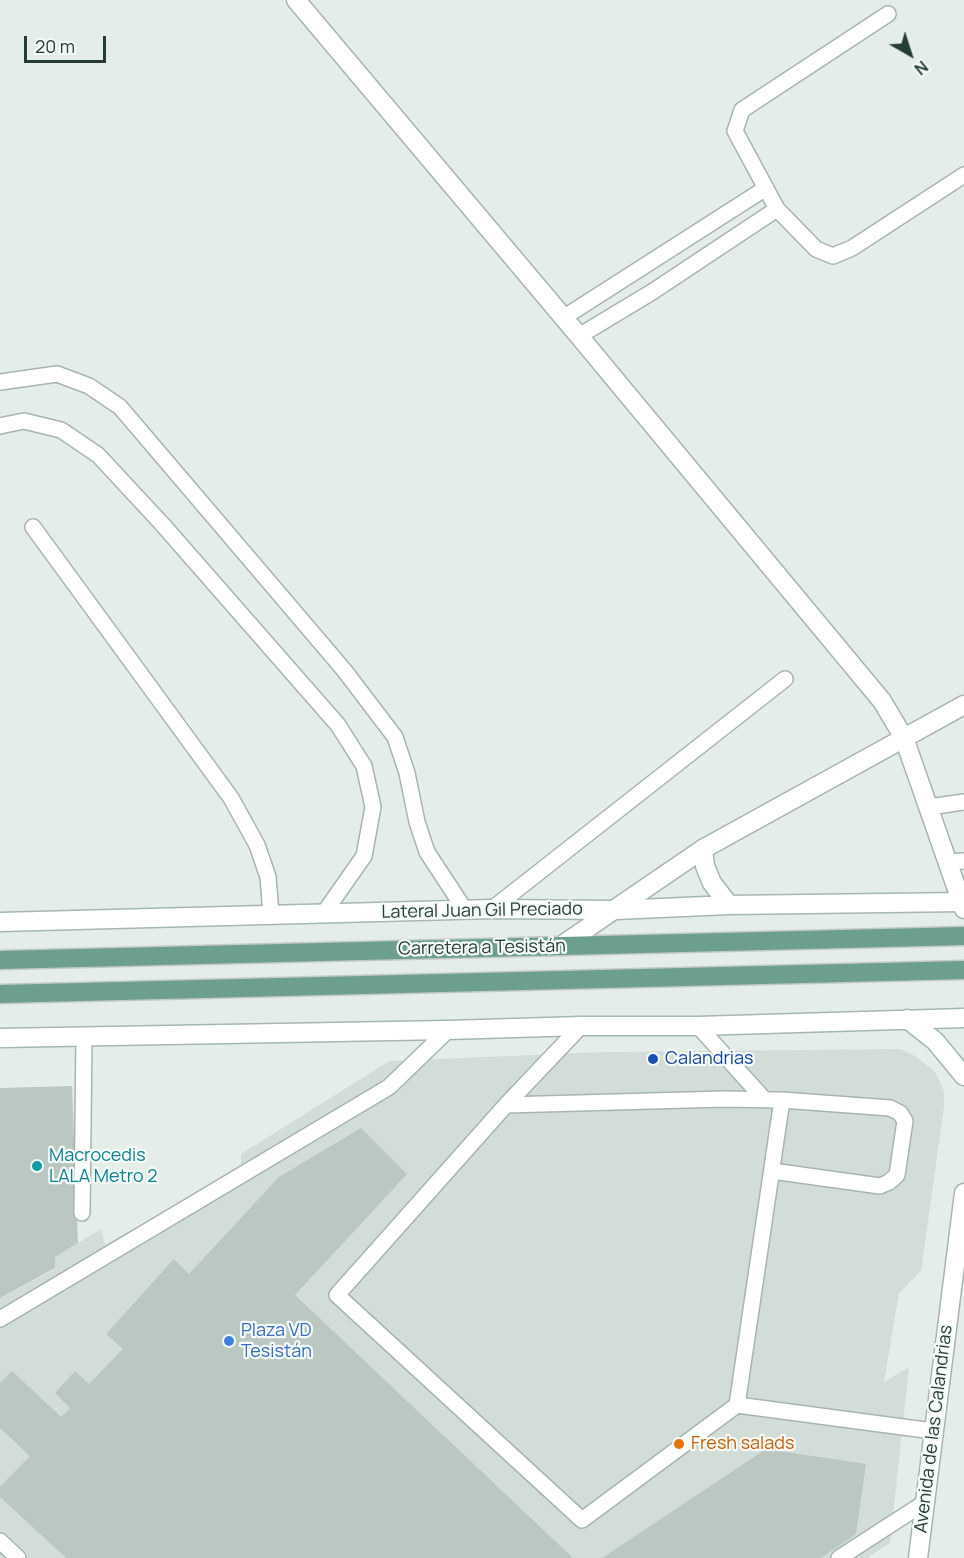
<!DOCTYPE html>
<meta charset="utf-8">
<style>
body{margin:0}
#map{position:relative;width:964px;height:1558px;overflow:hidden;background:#e5ede9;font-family:Manrope,sans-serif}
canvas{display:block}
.north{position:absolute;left:880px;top:24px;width:60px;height:60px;-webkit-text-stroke:4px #f5faf7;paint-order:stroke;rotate:141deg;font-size:16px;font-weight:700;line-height:24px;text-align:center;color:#253e35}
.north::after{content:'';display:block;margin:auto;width:21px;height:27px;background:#253e35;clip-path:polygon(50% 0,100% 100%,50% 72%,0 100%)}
.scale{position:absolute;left:24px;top:36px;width:82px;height:27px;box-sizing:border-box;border:3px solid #253e35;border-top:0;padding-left:8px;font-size:18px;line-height:21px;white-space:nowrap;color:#253e35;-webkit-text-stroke:4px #f5faf7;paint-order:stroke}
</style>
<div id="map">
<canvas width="964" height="1558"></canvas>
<div class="north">N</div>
<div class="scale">20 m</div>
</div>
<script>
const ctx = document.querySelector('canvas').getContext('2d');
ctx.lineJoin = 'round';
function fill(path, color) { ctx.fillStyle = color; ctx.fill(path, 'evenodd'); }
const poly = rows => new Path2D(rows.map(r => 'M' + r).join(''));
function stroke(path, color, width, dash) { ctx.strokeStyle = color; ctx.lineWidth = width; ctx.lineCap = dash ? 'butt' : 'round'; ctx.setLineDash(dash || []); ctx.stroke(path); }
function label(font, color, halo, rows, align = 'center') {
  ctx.font = font + ' Manrope,sans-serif'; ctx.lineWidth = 4.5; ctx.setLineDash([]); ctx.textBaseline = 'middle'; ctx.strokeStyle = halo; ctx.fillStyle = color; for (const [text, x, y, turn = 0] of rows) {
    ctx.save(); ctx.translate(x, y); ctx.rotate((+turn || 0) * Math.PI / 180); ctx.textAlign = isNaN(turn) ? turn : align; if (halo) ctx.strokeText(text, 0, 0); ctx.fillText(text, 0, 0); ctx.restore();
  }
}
fill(poly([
 [901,1049,917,1057,935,1072,944,1091,944,1107,921,1271,899,1293,884,1382,909,1367,890,1543,867,1558,0,1558,0,1298,55,1269,55,1257,101,1229,105,1245,241,1169,241,1154,389,1061,604,1052]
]), '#d3ddd7');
fill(poly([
 [72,1086,78,1243,55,1257,55,1268,0,1298,0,1088],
 [361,1128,407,1174,295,1295,573,1558,66,1558,0,1497,0,1487,30,1456,0,1428,0,1383,12,1371,61,1417,70,1408,55,1393,75,1371,89,1384,123,1349,106,1334,174,1259,189,1274,279,1177],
 [766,1449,866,1464,856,1534,821,1558,602,1558]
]), '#bac8c1');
const lane = poly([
 [888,14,742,110,735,131,777,209,816,249,833,256,852,248,964,175],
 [563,318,766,188],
 [579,336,652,292,777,209],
 [0,382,57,374,89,386,120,407,344,670,395,737,407,773,417,822,427,852,465,910],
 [0,426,24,421,61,430,98,455,163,525,338,725,364,766,373,807,364,856,324,913],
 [33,527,231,798,257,845,268,877,271,914],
 [929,807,964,802],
 [948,862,964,861],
 [492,909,785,679],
 [581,1026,506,1105,337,1295,582,1520,737,1405,933,1431],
 [698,1026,764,1099],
 [506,1105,724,1099,782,1100,737,1405],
 [772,1171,880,1186,889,1182,897,1175,905,1121,900,1113,890,1108,782,1100],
 [82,1213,84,1036],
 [0,1319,389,1087,448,1030],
 [0,1541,18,1558],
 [839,1558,924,1503]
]);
const street = poly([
 [296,0,579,336,882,701,904,738,964,909],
 [561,946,703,849,964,705],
 [918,1558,964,1193]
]);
const secondary = poly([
 [703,849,705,866,712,883,729,905],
 [0,922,492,909,616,910,729,905,964,902],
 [907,1019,935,1041,964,1076],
 [0,1038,448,1030,581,1026,698,1026,964,1018]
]);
const primary = poly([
 [0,960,964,936],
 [0,994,964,970]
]);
stroke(lane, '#a8b5af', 18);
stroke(street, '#a8b5af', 21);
stroke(secondary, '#a4b8af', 21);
stroke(primary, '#c2c9c6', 21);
stroke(lane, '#fff', 15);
stroke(street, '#fff', 18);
stroke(secondary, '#fff', 18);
stroke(primary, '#6d9f8e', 18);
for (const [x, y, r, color] of [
 [653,1059,6,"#1a4fb4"],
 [37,1166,6,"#0f9aa8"],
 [229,1341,6,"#3f7fe0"],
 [679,1444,6,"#e8710a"]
]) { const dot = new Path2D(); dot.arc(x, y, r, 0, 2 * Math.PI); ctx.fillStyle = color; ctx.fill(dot); stroke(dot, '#f5faf7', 2); }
label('18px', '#253e35', '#f5faf7', [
 ["Lateral Juan Gil Preciado",482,911,-1],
 ["Carretera a Tesistán",482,948,-1],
 ["Avenida de las Calandrias",934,1429,-83]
]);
label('18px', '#164399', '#f5faf7', [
 ["Calandrias",665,1059]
], 'left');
label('18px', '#0d838f', '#f5faf7', [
 ["Macrocedis",49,1156],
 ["LALA Metro 2",49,1177]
], 'left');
label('18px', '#366cbe', '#f5faf7', [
 ["Plaza VD",241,1331],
 ["Tesistán",241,1352]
], 'left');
label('18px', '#c56008', '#f5faf7', [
 ["Fresh salads",691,1444]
], 'left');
</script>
